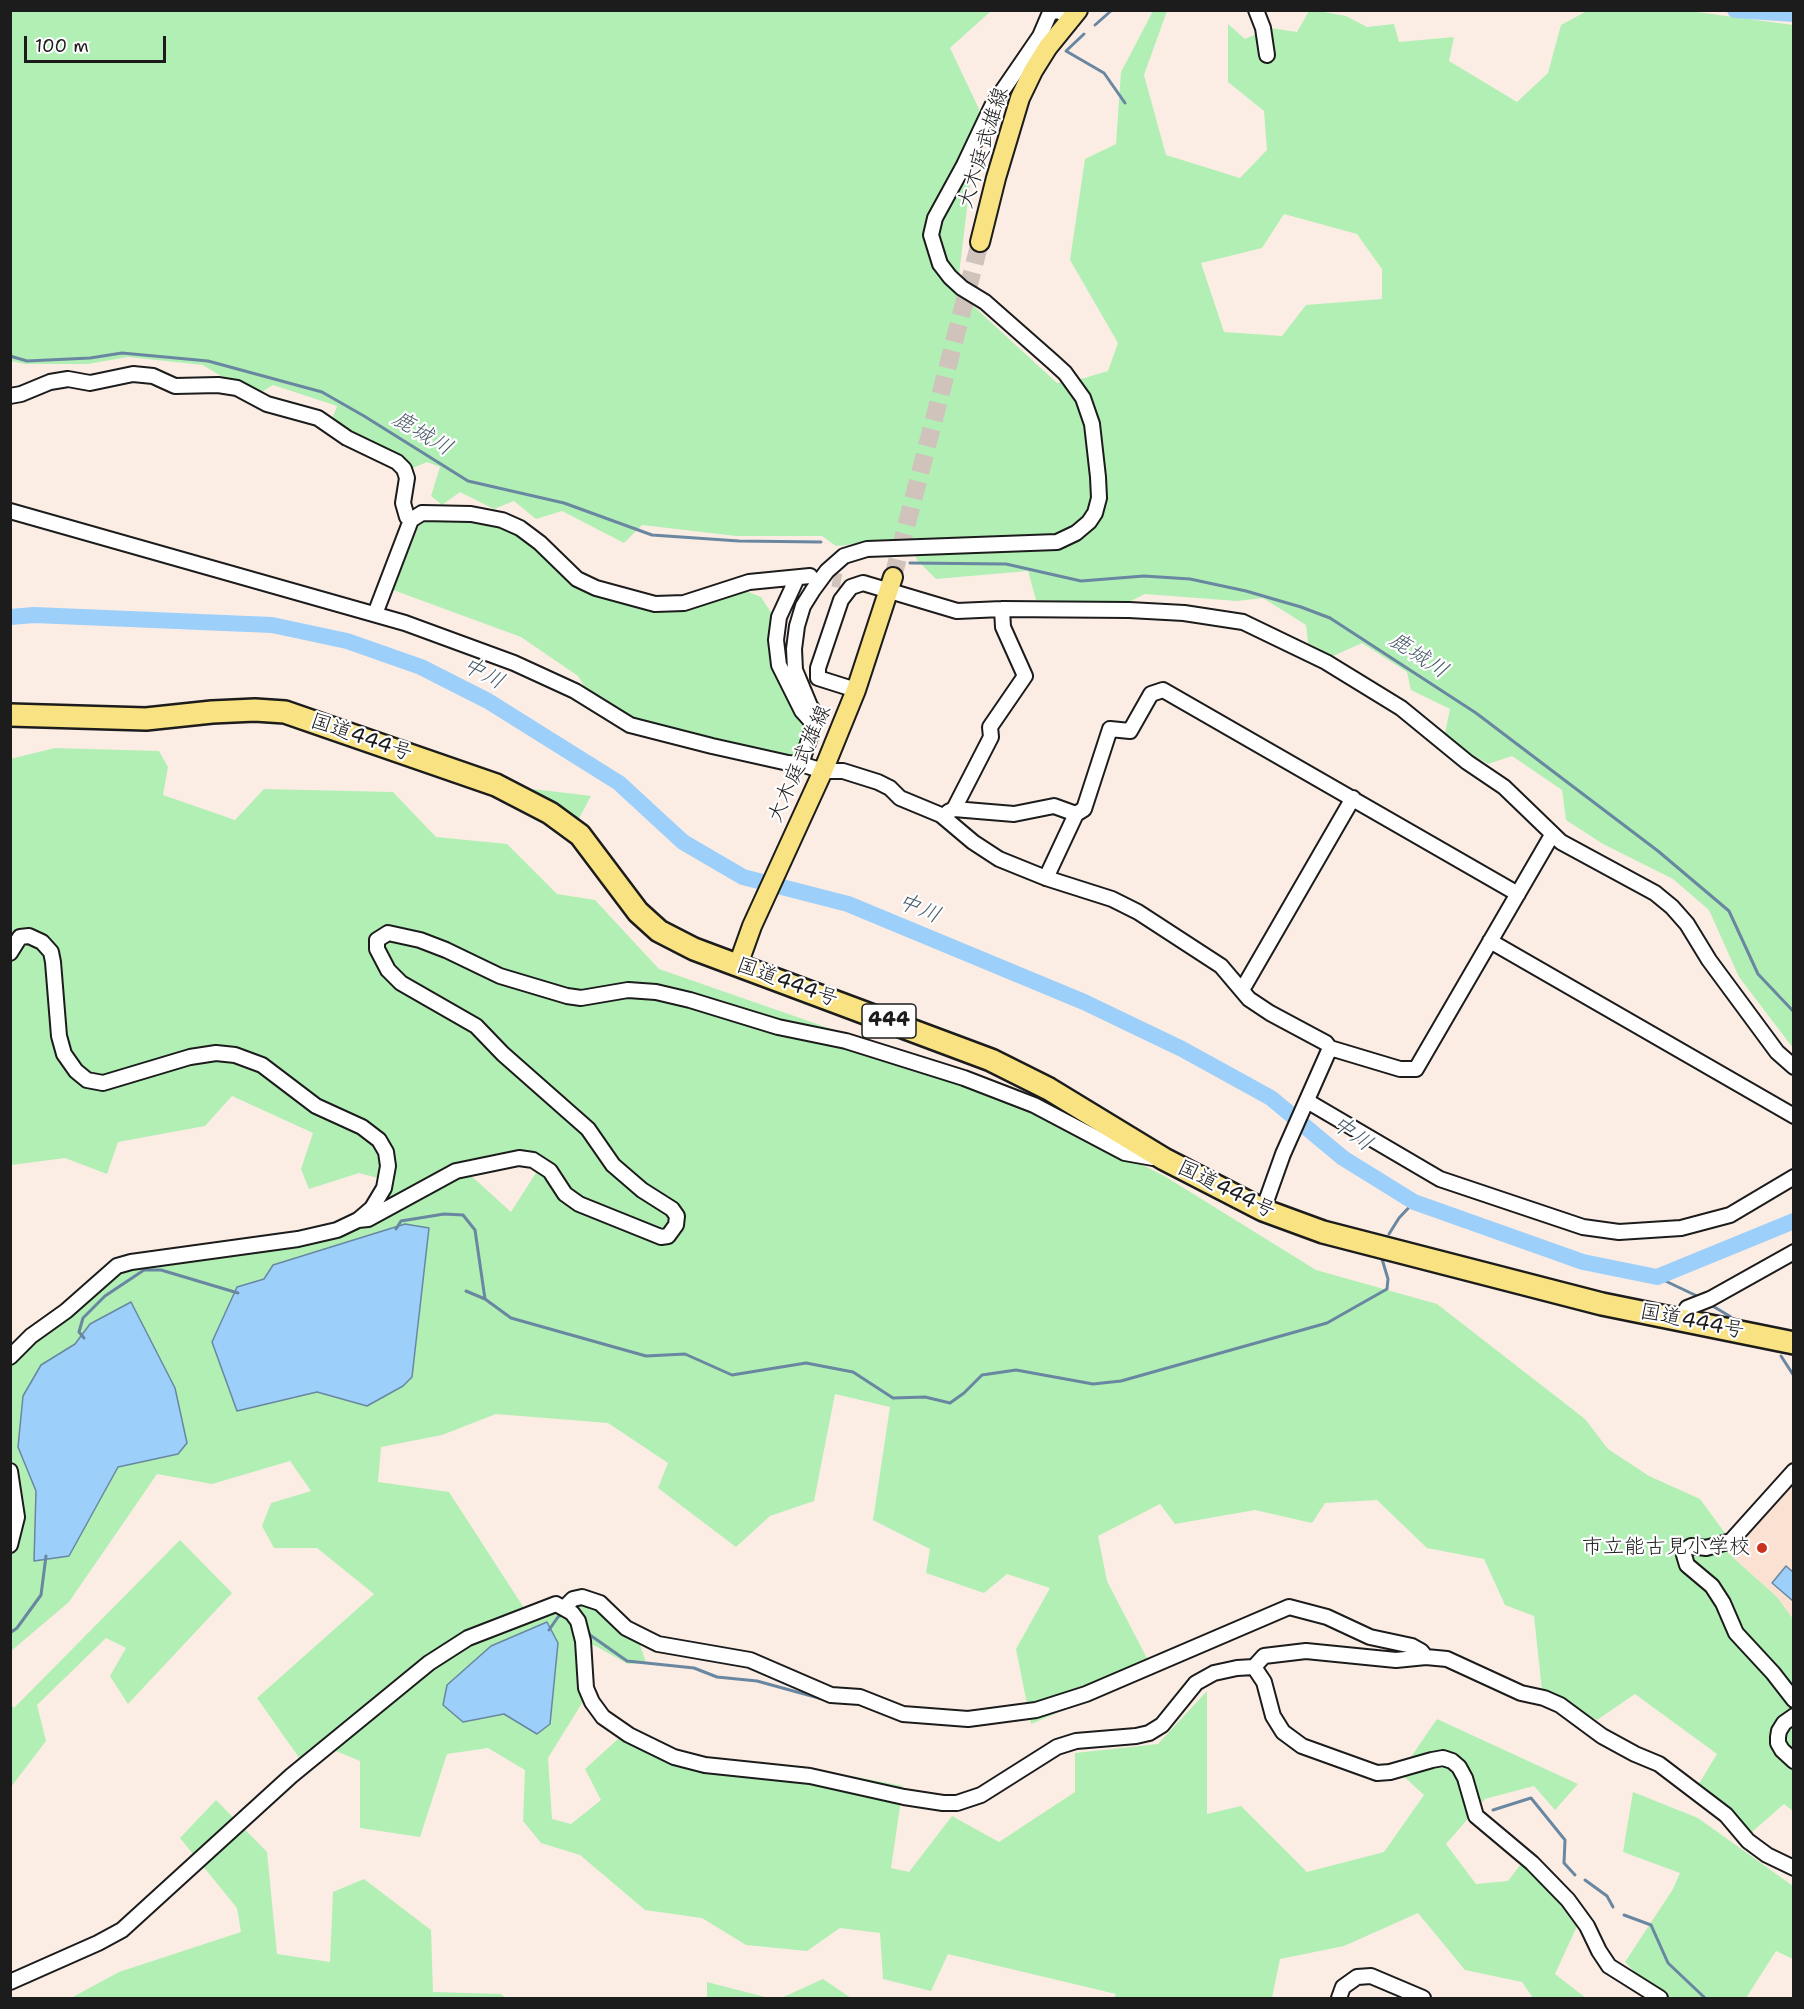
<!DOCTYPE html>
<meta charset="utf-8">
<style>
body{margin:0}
#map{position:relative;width:1804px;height:2009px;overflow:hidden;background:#fcede4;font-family:"Shantell Sans",sans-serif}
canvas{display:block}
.frame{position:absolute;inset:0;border:12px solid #1c1c1c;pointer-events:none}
.scale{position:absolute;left:24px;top:36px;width:142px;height:27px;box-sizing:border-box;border:3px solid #1c1c1c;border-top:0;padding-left:8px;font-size:18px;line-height:21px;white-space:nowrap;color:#1c1c1c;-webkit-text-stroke:4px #fff;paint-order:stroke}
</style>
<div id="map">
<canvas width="1804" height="2009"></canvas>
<div class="frame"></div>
<div class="scale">100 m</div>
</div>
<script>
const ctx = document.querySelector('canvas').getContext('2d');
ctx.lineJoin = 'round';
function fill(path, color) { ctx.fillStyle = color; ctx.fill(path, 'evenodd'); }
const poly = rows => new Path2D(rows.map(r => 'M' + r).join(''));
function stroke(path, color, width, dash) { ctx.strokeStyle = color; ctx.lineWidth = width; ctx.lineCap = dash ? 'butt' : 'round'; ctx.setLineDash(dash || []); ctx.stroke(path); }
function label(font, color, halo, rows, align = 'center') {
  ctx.font = font + ' "Shantell Sans","Klee One",sans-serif'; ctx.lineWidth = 4.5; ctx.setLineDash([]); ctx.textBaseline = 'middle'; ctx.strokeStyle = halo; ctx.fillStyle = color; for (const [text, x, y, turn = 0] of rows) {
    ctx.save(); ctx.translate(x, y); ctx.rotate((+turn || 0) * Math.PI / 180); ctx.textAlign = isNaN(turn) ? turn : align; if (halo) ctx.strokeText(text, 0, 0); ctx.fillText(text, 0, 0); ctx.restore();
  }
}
fill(poly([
 [1793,1473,1793,1619,1777,1597,1728,1553,1733,1544]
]), '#fae1d1');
fill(poly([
 [11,11,991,11,950,48,979,109,957,291,1057,383,1081,379,1108,371,1118,343,1070,260,1085,159,1116,144,1121,72,1153,11,1167,11,1144,75,1166,155,1240,178,1267,150,1264,111,1228,82,1228,24,1245,39,1270,28,1297,32,1309,11,1318,11,1346,16,1367,27,1394,24,1399,42,1454,37,1449,61,1517,102,1548,73,1561,25,1585,12,1697,12,1793,25,1793,1048,1739,977,1709,910,1673,879,1603,844,1566,820,1562,790,1512,756,1488,764,1444,738,1450,709,1411,690,1407,672,1362,643,1333,656,1308,643,1306,625,1263,598,1237,601,1145,594,1125,604,1036,600,1028,571,936,579,917,560,908,539,836,546,822,536,736,536,642,525,624,543,562,511,536,519,514,501,494,509,460,492,442,505,431,496,440,467,427,462,408,470,330,425,337,406,273,385,257,395,234,384,203,365,128,357,88,364,25,364,11,361],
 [1284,214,1357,234,1382,269,1382,299,1306,305,1282,336,1224,332,1201,263,1262,248],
 [421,520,498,522,533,545,584,591,659,613,746,591,761,597,772,614,768,649,785,691,809,726,794,760,628,719,589,694,578,676,521,637,393,590],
 [55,748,159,751,168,767,163,795,235,820,264,789,393,792,436,837,507,844,557,894,595,900,659,969,981,1081,1166,1177,1316,1270,1437,1304,1585,1419,1608,1449,1649,1476,1700,1499,1733,1544,1728,1553,1777,1597,1793,1619,1793,1811,1784,1804,1752,1832,1697,1787,1717,1754,1635,1694,1597,1720,1542,1690,1534,1616,1505,1605,1484,1559,1427,1548,1377,1500,1325,1503,1312,1523,1255,1510,1175,1524,1160,1504,1098,1536,1107,1581,1154,1672,1031,1724,1016,1649,1050,1588,1007,1574,984,1593,926,1573,930,1549,873,1520,890,1407,835,1394,814,1501,770,1516,736,1547,658,1488,668,1463,608,1423,496,1414,442,1435,381,1447,378,1482,449,1492,524,1608,575,1594,637,1635,646,1663,628,1664,590,1643,592,1687,548,1758,552,1819,571,1824,601,1800,585,1769,629,1729,678,1754,826,1771,903,1786,891,1868,909,1872,952,1816,999,1842,1075,1792,1075,1753,1158,1744,1207,1691,1207,1814,1241,1806,1307,1872,1384,1852,1424,1795,1400,1773,1437,1719,1578,1784,1555,1810,1534,1786,1485,1799,1446,1844,1476,1884,1508,1881,1527,1856,1584,1911,1555,1974,1586,1998,1533,1998,1522,1982,1465,1970,1418,1913,1344,1946,1280,1959,1272,1998,1114,1998,1116,1994,948,1954,931,1991,883,1979,880,1933,840,1928,807,1951,746,1945,702,1918,645,1910,580,1855,541,1843,523,1821,525,1770,488,1748,447,1754,420,1837,360,1828,360,1761,321,1745,300,1759,257,1698,374,1594,317,1548,274,1548,262,1526,271,1503,311,1491,290,1461,212,1484,157,1474,69,1602,11,1651,11,1362,118,1272,304,1245,364,1226,389,1208,382,1179,359,1173,309,1189,301,1169,313,1133,232,1096,205,1126,118,1142,107,1174,65,1158,11,1165,10,759],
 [528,1152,541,1165,511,1212,467,1172],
 [273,1265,367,1406,317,1392,237,1411,237,1287,264,1279],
 [90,1324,178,1454,118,1467,69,1556,34,1560,41,1365,75,1344],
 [516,787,558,792,591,796,577,822],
 [180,1540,232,1593,128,1704,110,1676,126,1648,106,1638,37,1705,46,1741,11,1787,11,1704,14,1708],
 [1633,1792,1698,1818,1793,1886,1793,1959,1776,1951,1746,1998,1660,1998,1625,1962,1673,1889,1680,1873,1623,1852],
 [216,1800,267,1852,277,1954,330,1962,333,1892,364,1879,431,1930,433,1992,501,1994,506,1998,71,1998,119,1972,241,1932,237,1908,180,1838],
 [823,1979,851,1998,781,1998],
 [707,1982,769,1998,707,1998]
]), '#b1efb5');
const water = poly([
 [405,1224,429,1228,412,1377,403,1386,367,1406,317,1392,237,1411,212,1342,237,1287,264,1279,273,1265,405,1224],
 [131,1302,175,1388,187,1443,178,1454,118,1467,69,1556,34,1561,36,1491,18,1447,23,1396,41,1365,75,1344,90,1324,131,1302],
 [1786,1566,1793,1572,1793,1601,1772,1583,1786,1566],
 [547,1622,558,1643,550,1724,537,1734,504,1714,463,1722,443,1705,447,1685,491,1646,547,1622]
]);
fill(water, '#9ccff9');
stroke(water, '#6987a1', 1.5);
stroke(poly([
 [1095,25,1112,10],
 [1084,34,1066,51,1104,73,1125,103],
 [10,356,27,361,90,358,122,353,208,361,322,392,364,416,468,481,564,503,652,535,739,541,821,542],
 [910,563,1006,564,1081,581,1144,576,1190,579,1246,591,1301,607,1330,618,1476,713,1658,851,1729,911,1758,974,1794,1012],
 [396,1229,401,1221,444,1214,463,1215,475,1230,485,1299],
 [1389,1234,1399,1218,1414,1202],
 [1657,1277,1697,1296],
 [466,1291,485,1299,511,1318,646,1356,685,1354,732,1375,806,1363,853,1372,893,1398,925,1397,950,1403,964,1393,982,1375,1016,1370,1093,1384,1121,1381,1327,1323,1387,1289,1388,1279,1382,1259],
 [1711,1305,1731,1317],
 [1776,1329,1794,1332],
 [84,1338,79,1332,83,1318,105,1296,144,1270,161,1270,238,1293],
 [1781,1356,1794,1376],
 [585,1624,590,1635,627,1661,694,1668,717,1677,757,1681,826,1700],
 [549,1630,558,1617,565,1613],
 [10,1633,17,1628,41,1595,46,1556],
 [1493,1810,1531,1798,1565,1840,1564,1863,1575,1875],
 [1585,1880,1607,1896,1613,1907],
 [1624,1915,1651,1925,1668,1963,1705,1998]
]), '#6987a1', 3);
stroke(poly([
 [1735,10,1794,14],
 [10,617,34,615,272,625,347,641,421,667,488,701,619,783,683,842,743,877,848,904,1084,1002,1182,1049,1271,1098,1343,1158,1414,1202,1583,1262,1657,1277,1794,1221]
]), '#9ccff9', 16);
stroke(poly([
 [812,576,841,581]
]), '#cfc3bc', 14, [14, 7]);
stroke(poly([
 [893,577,980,242]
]), '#cfc3bc', 18, [18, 9]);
const minor = poly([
 [1256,10,1263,28,1267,55],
 [10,396,21,394,50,382,68,379,90,383,133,374,153,376,175,386,218,385,237,388,267,404,318,418,347,438,397,462,404,469,407,478,403,503,407,517,411,520],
 [10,511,405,623,514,663,575,691,630,725,712,746,788,763,801,764,823,771,843,771,878,782,890,788,900,798,941,815,973,842,999,859,1046,878,1112,899,1138,912,1221,966,1249,999,1270,1013,1326,1043,1330,1048,1400,1069,1416,1069,1552,835],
 [797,578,779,617,776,640,779,665,802,711,811,721],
 [375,614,411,520,422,513,471,514,502,520,520,528,540,543,577,579,596,588,655,604,684,603,749,582,810,576],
 [818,678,818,668,841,600,851,587,863,583,957,611,1002,609,1129,610,1184,613,1243,622,1326,662,1401,708,1467,762,1504,787,1561,842,1655,893,1672,907,1687,924,1709,960,1777,1052,1794,1067],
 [818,678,856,690],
 [801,764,817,716,810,706,795,670,794,649,797,626,803,606,813,590,827,571,844,556,867,549,1057,542,1076,533,1089,522,1095,513,1099,498,1098,477,1092,424,1083,398,1065,373,1053,362,985,302,962,288,950,277,940,264,931,235,935,218,964,165,992,106,1040,36,1049,15,1052,12,1059,11,1070,18],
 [954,809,991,737,990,727,1025,676,1003,627,1002,609],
 [948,812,954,809,1014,814,1054,806,1076,814,1046,878],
 [1076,814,1084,809,1110,729,1130,731,1151,694,1163,690,1518,894],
 [1490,941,1794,1116],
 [10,953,20,937,29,936,42,942,51,952,53,962,59,1036,64,1054,76,1071,87,1080,103,1083,190,1057,216,1053,235,1055,262,1065,316,1106,362,1127,379,1140,386,1152,388,1166,384,1188,372,1208,358,1220,337,1230,298,1239,131,1262,117,1266,66,1311,31,1336,10,1357],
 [1242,990,1353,798],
 [1307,1101,1440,1179,1583,1227,1619,1232,1681,1228,1730,1215,1794,1177],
 [1263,1210,1283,1154,1330,1048],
 [358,1220,368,1219,456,1171,519,1158,533,1160,550,1171,565,1194,579,1204,661,1237,668,1236,676,1225,677,1216,672,1209,642,1190,613,1165,588,1129,503,1054,476,1026,401,983,388,970,377,949,377,940,388,933,420,940,446,950,500,976,567,996,581,998,628,990,656,992,690,1000,778,1027,846,1041,964,1078,1034,1105,1125,1153,1153,1158],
 [1680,1320,1687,1308,1710,1299,1794,1252],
 [10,1471,17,1517,10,1545],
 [1794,1471,1731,1541,1706,1548,1691,1546,1685,1550,1684,1555,1687,1565,1712,1586,1723,1603,1736,1633,1773,1673,1794,1700],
 [564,1608,573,1599,582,1597,600,1603,626,1628,658,1644,750,1660,831,1695,860,1697,903,1714,968,1719,1036,1710,1086,1694,1289,1607,1327,1617,1370,1637,1412,1646,1421,1651,1426,1657],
 [1254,1667,1264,1682,1273,1716,1283,1732,1302,1746,1377,1773,1390,1772,1432,1760,1443,1758,1452,1761,1459,1767,1465,1778,1476,1816,1532,1863,1568,1900,1587,1926,1599,1951,1609,1966,1660,1998],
 [1794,1716,1784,1723,1779,1731,1778,1737,1778,1743,1782,1750,1794,1761],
 [10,1982,98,1943,122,1930,291,1776,429,1663,468,1638,556,1604,572,1613,578,1621,583,1641,586,1688,592,1702,603,1717,629,1735,674,1757,705,1765,810,1776,904,1797,943,1803,957,1803,981,1795,1057,1747,1076,1741,1136,1736,1149,1733,1162,1725,1196,1683,1214,1673,1237,1668,1254,1667,1264,1656,1306,1651,1396,1660,1426,1657,1447,1659,1521,1693,1544,1698,1560,1705,1602,1736,1635,1754,1659,1764,1726,1815,1748,1841,1767,1855,1794,1868],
 [1339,1998,1343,1987,1357,1977,1371,1976,1423,1998]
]);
const major = poly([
 [980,242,996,178,1020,98,1033,71,1048,47,1078,10],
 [738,965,752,926,823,771,856,690,893,577]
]);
const highway = poly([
 [10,715,146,719,212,712,255,710,285,712,496,785,550,813,580,835,638,912,659,931,694,949,991,1060,1049,1089,1164,1159,1263,1210,1323,1232,1602,1304,1794,1343]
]);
stroke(minor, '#1c1c1c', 18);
stroke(major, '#1c1c1c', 22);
stroke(highway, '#1c1c1c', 26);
stroke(minor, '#fff', 14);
stroke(major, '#f8e281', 18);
stroke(highway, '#f8e281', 21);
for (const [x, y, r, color] of [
 [1762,1548,6,"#c8321e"]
]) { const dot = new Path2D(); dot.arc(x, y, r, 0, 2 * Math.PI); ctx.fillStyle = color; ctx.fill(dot); stroke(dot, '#fff', 2); }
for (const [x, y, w] of [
 [889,1021,54]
]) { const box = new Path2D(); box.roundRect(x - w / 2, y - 17, w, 34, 4.5); ctx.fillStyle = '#fff'; ctx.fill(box); stroke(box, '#1c1c1c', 1.5); }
label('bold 20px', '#1c1c1c', null, [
 ["444",889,1021]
]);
label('21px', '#1c1c1c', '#fff', [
 ["大木庭武雄線",984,148,-73],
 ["国道444号",361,738,19],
 ["大木庭武雄線",800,764,-66],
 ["国道444号",787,983,20],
 ["国道444号",1226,1190,26],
 ["国道444号",1692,1322,11]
]);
label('21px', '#1c1c1c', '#fff', [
 ["市立能古見小学校",1750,1548]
], 'right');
label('italic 22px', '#495b69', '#fff', [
 ["鹿城川",422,434,31],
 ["鹿城川",1418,656,33],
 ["中川",483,674,28],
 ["中川",919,909,23],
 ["中川",1352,1134,36]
]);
</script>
